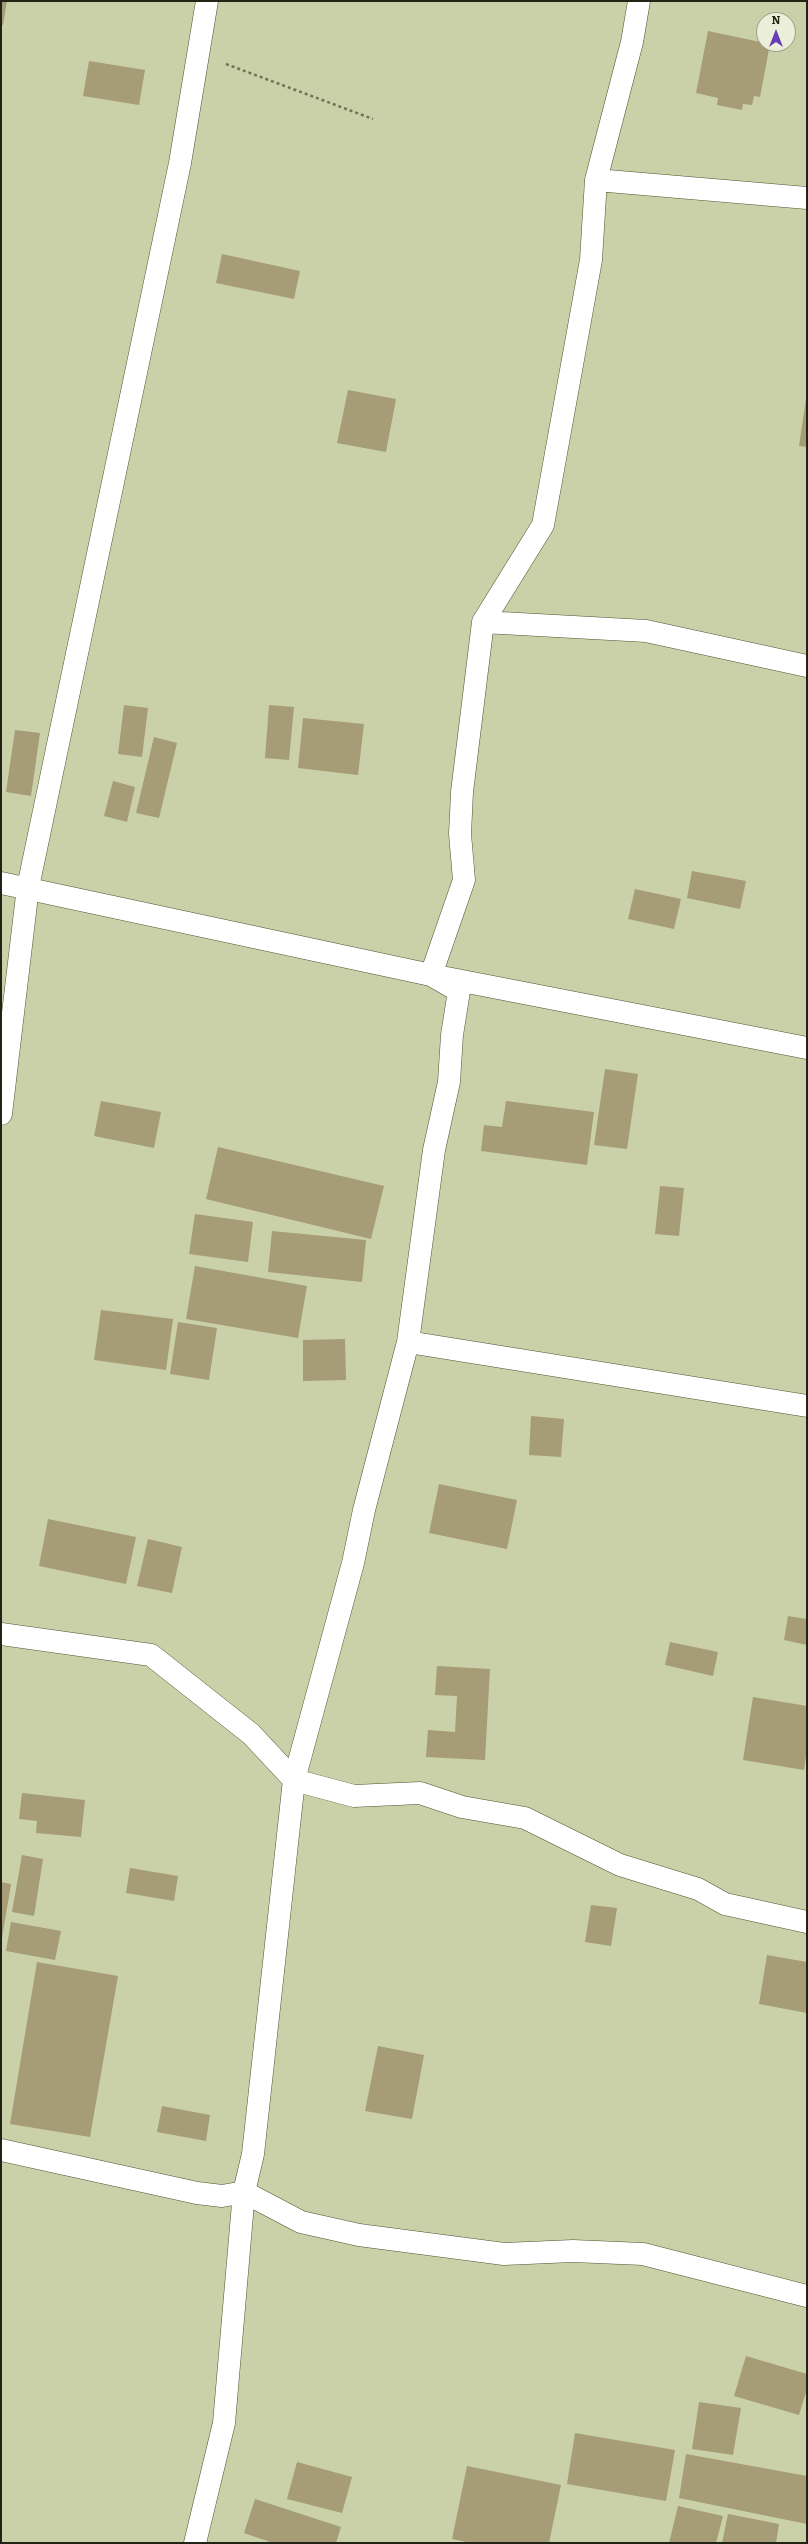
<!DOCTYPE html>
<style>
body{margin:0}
#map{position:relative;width:808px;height:2544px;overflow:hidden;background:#cad1a8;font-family:Bitter,serif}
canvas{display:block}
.frame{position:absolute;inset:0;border:2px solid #212414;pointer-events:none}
.north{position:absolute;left:756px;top:12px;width:40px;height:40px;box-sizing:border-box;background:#ebefda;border:1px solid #9a9e8b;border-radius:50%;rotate:0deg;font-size:11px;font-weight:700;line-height:16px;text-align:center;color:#212414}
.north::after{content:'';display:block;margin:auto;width:14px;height:18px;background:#693db5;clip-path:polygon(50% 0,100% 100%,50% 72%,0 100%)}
</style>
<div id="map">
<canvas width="808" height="2544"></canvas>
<div class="frame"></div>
<div class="north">N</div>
</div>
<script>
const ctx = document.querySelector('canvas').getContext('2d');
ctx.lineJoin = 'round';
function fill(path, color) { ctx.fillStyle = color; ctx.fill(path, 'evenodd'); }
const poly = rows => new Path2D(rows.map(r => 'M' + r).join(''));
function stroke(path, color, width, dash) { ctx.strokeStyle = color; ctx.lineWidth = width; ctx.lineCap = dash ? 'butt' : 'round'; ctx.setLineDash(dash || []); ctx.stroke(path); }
fill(poly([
 [1,1,7,1,3,25,1,25],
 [708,31,770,44,760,97,754,96,752,105,743,104,742,110,717,105,718,98,696,93],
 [89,61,145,70,139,105,83,96],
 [222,254,300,271,294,299,216,283],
 [348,390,396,399,386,452,337,443],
 [806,399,807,399,807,447,799,446],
 [124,705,148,708,142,757,118,754],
 [269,705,294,707,289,760,265,758],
 [303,718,364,724,358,775,298,768],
 [15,730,40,733,31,796,6,792],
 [154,737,177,743,159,818,136,813],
 [113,781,135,787,127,822,104,816],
 [692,871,746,881,740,909,687,898],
 [635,889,681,899,674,929,628,919],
 [605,1069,638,1074,627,1149,594,1145],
 [101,1101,161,1112,154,1148,94,1136],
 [506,1101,594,1112,587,1165,481,1151,484,1125,502,1127],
 [218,1147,384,1186,371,1239,206,1199],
 [660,1186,684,1188,679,1236,655,1234],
 [195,1214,253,1222,248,1262,189,1254],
 [272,1231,366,1240,362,1282,268,1272],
 [195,1266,307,1286,298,1338,186,1319],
 [101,1310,173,1319,166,1370,94,1360],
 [178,1322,217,1328,209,1380,170,1374],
 [345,1339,346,1380,303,1381,303,1340],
 [531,1416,564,1419,561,1457,529,1455],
 [439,1484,517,1500,507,1549,429,1533],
 [48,1519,136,1537,126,1584,39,1566],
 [148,1539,182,1547,172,1593,137,1586],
 [788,1616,807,1619,807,1645,784,1640],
 [670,1642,718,1652,713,1676,665,1665],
 [437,1666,490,1669,485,1760,426,1757,428,1730,455,1732,457,1696,435,1695],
 [753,1697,807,1706,807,1750,804,1770,743,1760],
 [22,1793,85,1800,81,1837,36,1833,37,1821,19,1819],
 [22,1855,43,1859,34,1916,12,1912],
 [130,1868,178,1876,174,1901,126,1893],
 [1,1882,11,1884,2,1938,1,1938],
 [591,1905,617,1908,611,1946,585,1942],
 [11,1922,61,1931,55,1960,6,1951],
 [767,1955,807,1962,807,2013,759,2004],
 [37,1962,118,1976,90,2137,10,2124],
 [378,2046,424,2055,412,2119,365,2111],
 [162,2106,210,2115,206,2141,157,2132],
 [746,2356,807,2374,807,2389,799,2415,734,2396],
 [699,2402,741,2408,733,2455,692,2449],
 [575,2433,675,2450,666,2501,567,2484],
 [686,2454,807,2476,807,2524,679,2498],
 [297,2462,352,2477,342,2513,287,2499],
 [467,2466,561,2485,549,2543,471,2543,452,2539],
 [255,2499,341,2527,336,2543,273,2543,244,2533],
 [678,2506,723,2516,716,2543,669,2543],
 [728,2514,779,2524,776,2543,722,2543]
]), '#a69c75');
const minor = poly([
 [596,180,807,198],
 [483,622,646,631,807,666],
 [1,883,431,975,807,1048],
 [1,1114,28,887,180,163,207,1],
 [408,1342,807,1406],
 [1,1634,151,1655,251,1734,294,1780,354,1796,420,1793,462,1807,525,1818,620,1865,698,1889,725,1904,807,1922],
 [1,2150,197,2193,222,2196,244,2192,253,2154,294,1780,353,1563,364,1510,408,1342,434,1150,449,1082,452,1035,459,991,431,975,464,880,460,834,462,792,483,622,543,525,591,260,596,180,632,42,639,1],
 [195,2543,224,2423,244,2192,301,2222,359,2235,504,2254,573,2251,643,2254,807,2296]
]);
stroke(minor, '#4e532f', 23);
stroke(poly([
 [226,64,373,119]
]), '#6f7458', 2.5, [3, 3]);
stroke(minor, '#fff', 22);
</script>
